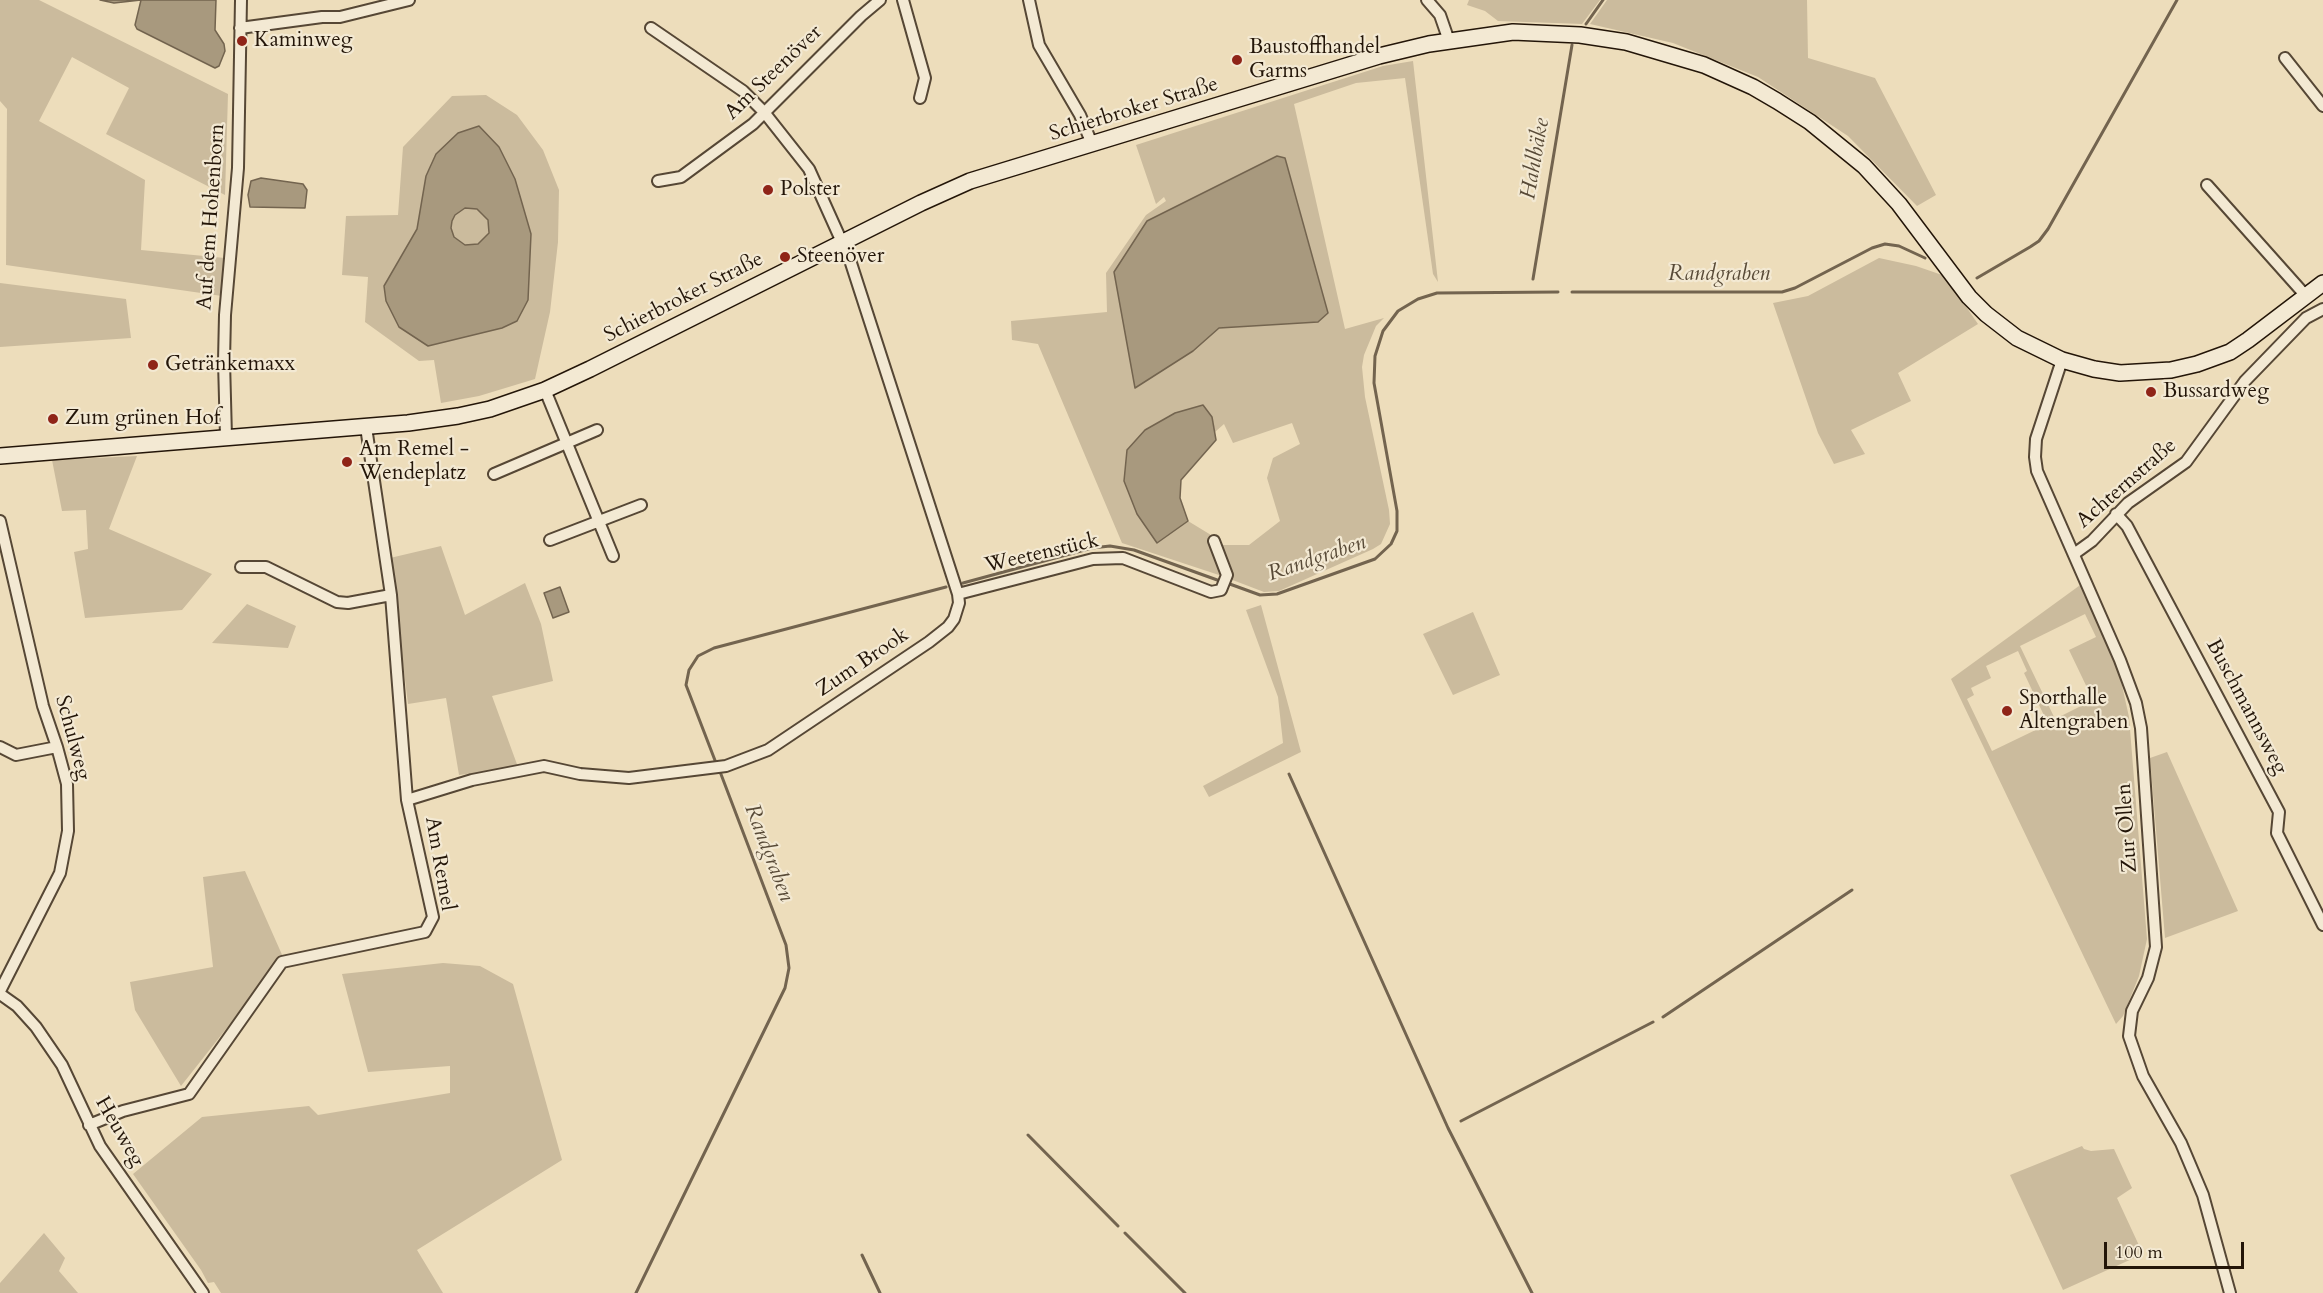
<!DOCTYPE html>
<meta charset="utf-8">
<style>
body{margin:0}
#map{position:relative;width:2323px;height:1293px;overflow:hidden;background:#edddbb;font-family:Cardo,serif}
canvas{display:block}
.scale{position:absolute;left:2104px;top:1242px;width:140px;height:27px;box-sizing:border-box;border:3px solid #231508;border-top:0;padding-left:8px;font-size:18px;line-height:21px;white-space:nowrap;color:#231508;-webkit-text-stroke:4px #f3e9d3;paint-order:stroke}
</style>
<div id="map">
<canvas width="2323" height="1293"></canvas>
<div class="scale">100 m</div>
</div>
<script>
const ctx = document.querySelector('canvas').getContext('2d');
ctx.lineJoin = 'round';
function fill(path, color) { ctx.fillStyle = color; ctx.fill(path, 'evenodd'); }
const poly = rows => new Path2D(rows.map(r => 'M' + r).join(''));
function stroke(path, color, width, dash) { ctx.strokeStyle = color; ctx.lineWidth = width; ctx.lineCap = dash ? 'butt' : 'round'; ctx.setLineDash(dash || []); ctx.stroke(path); }
function label(font, color, halo, rows, align = 'center') {
  ctx.font = font + ' Cardo,serif'; ctx.lineWidth = 4.5; ctx.setLineDash([]); ctx.textBaseline = 'middle'; ctx.strokeStyle = halo; ctx.fillStyle = color; for (const [text, x, y, turn = 0] of rows) {
    ctx.save(); ctx.translate(x, y); ctx.rotate((+turn || 0) * Math.PI / 180); ctx.textAlign = isNaN(turn) ? turn : align; if (halo) ctx.strokeText(text, 0, 0); ctx.fillText(text, 0, 0); ctx.restore();
  }
}
fill(poly([
 [0,0,39,0,228,94,225,195,106,134,129,88,72,57,39,121,145,180,141,250,225,258,222,296,6,265,7,109,0,101],
 [1469,0,1600,0,1582,24,1498,21,1485,11,1467,5],
 [1607,0,1807,0,1808,58,1875,78,1936,195,1917,206,1848,136,1758,77,1673,43,1590,24],
 [1413,61,1438,282,1433,274,1405,78,1356,83,1294,104,1345,329,1384,318,1376,326,1364,355,1362,367,1365,397,1389,510,1390,524,1381,544,1373,549,1279,591,1264,592,1230,579,1221,545,1249,545,1280,521,1267,478,1273,458,1300,444,1292,423,1233,443,1224,424,1215,432,1212,417,1202,405,1157,542,1188,521,1211,535,1222,576,1122,543,1038,344,1012,340,1011,321,1107,312,1106,273,1146,215,1166,201,1164,197,1156,204,1136,145,1383,66],
 [1277,156,1285,158,1328,313,1318,322,1219,328,1148,221],
 [486,95,517,115,543,150,559,190,558,242,550,312,535,379,479,396,441,403,434,360,419,361,365,322,368,277,342,275,346,216,398,215,403,147,452,96],
 [426,176,531,234,384,286,417,229],
 '451 227a19 19 0 1 1 38 0a19 19 0 1 1-38 0Z',
 [1879,258,1916,266,1945,276,1978,324,1898,373,1911,401,1851,430,1865,454,1834,464,1818,433,1773,303,1808,296],
 [0,283,126,299,131,338,0,347],
 [137,456,109,529,212,574,182,610,85,618,74,552,88,549,86,510,62,511,52,460],
 [441,546,465,615,525,583,541,624,553,681,492,696,518,767,459,775,446,698,408,704,390,558],
 [2083,583,2117,663,2129,717,2147,939,2139,976,2123,1016,2116,1024,1951,679],
 [2085,614,2096,637,2069,650,2093,700,2055,719,2020,646],
 [2018,651,2027,671,2024,673,2048,724,1992,751,1967,699,1974,695,1971,688,1991,678,1986,666],
 [247,604,296,626,288,648,212,643],
 [1261,605,1301,752,1209,797,1203,786,1283,743,1278,697,1246,610],
 [1473,612,1500,675,1453,695,1423,634],
 [2167,752,2238,911,2165,938,2150,758],
 [245,871,283,957,181,1086,135,1010,130,982,213,967,203,877],
 [443,963,480,966,513,984,562,1160,417,1250,443,1293,221,1293,214,1282,208,1283,201,1270,133,1174,202,1117,309,1106,318,1115,450,1093,450,1066,368,1072,342,974],
 [2082,1146,2084,1149,2091,1151,2114,1149,2132,1188,2117,1198,2143,1254,2063,1290,2010,1175],
 [44,1233,65,1258,59,1271,78,1293,0,1293,0,1283]
]), '#cbbb9d');
const water = poly([
 [100,0,216,0,215,30,224,44,225,51,219,66,215,68,137,29,135,25,141,0,114,3,100,0],
 [479,126,499,147,515,179,531,234,528,300,517,321,502,328,428,346,399,327,386,301,384,286,417,229,426,176,436,154,458,133,479,126],
 [465,208,477,209,488,220,489,233,478,244,465,245,454,237,451,228,452,221,455,215,465,208],
 [1277,156,1285,158,1328,313,1318,322,1219,328,1193,351,1135,388,1114,272,1147,221,1277,156],
 [261,178,303,184,307,190,305,208,250,207,248,195,251,181,261,178],
 [1203,405,1212,417,1216,440,1181,480,1180,498,1188,521,1157,543,1137,514,1124,481,1127,450,1145,430,1175,413,1203,405],
 [560,587,569,612,553,618,544,593,560,587]
]);
fill(water, '#a8997e');
stroke(water, '#73644f', 1.5);
stroke(poly([
 [1586,24,1603,0],
 [1977,278,2030,247,2039,241,2048,229,2177,0],
 [1533,279,1572,45],
 [1572,292,1782,292,1795,288,1872,248,1885,244,1899,246,1925,258],
 [963,583,1092,548,1110,546,1134,550,1220,581],
 [1227,583,1260,595,1277,594,1375,559,1391,544,1397,531,1397,511,1374,383,1375,356,1383,331,1398,311,1418,299,1437,293,1558,292],
 [716,763,686,685,689,670,698,656,714,648,946,587],
 [1289,774,1448,1128,1532,1293],
 [1663,1017,1852,890],
 [1461,1121,1653,1022],
 [1028,1135,1118,1226],
 [1125,1233,1185,1293],
 [862,1255,880,1293],
 [636,1293,785,988,789,968,786,945,719,769]
]), '#73644f', 3);
const minor = poly([
 [903,0,925,78,920,98],
 [1029,0,1039,45,1080,115,1092,144],
 [1427,0,1440,15,1449,41],
 [240,28,322,17,340,17,409,0],
 [2285,58,2323,106],
 [658,181,681,177,753,124,861,16,880,0],
 [2207,185,2306,296],
 [2062,360,2036,439,2035,457,2037,471,2120,660,2136,703,2141,728,2156,947,2148,978,2132,1011,2129,1036,2143,1076,2181,1143,2203,1195,2230,1293],
 [545,390,613,556],
 [226,437,224,361,225,315,238,168,241,0],
 [494,474,597,430],
 [2116,514,2127,526,2279,812,2277,833,2323,925],
 [0,521,43,706,57,747,67,784,68,831,60,873,0,991],
 [550,540,641,505],
 [2074,554,2092,541,2128,503,2186,462,2245,381,2306,318,2323,309],
 [241,567,266,567,337,602,348,603,391,595],
 [958,594,1093,559,1123,558,1211,592,1221,590,1227,575,1214,541],
 [0,747,16,755,57,747],
 [407,800,472,780,544,766,580,774,629,778,726,766,768,750,929,642,948,627,954,619,959,603,958,594,850,260,809,169,764,112,743,91,651,28],
 [0,994,17,1006,36,1027,62,1065,100,1146,203,1293],
 [89,1125,123,1111,189,1094,282,962,425,932,433,917,407,800,391,595,366,427]
]);
const secondary = poly([
 [0,456,408,423,458,416,490,409,545,390,590,369,921,203,970,181,1379,56,1429,44,1513,32,1580,35,1626,42,1704,65,1753,87,1777,101,1810,122,1864,166,1899,204,1969,297,1986,314,2017,338,2062,360,2094,369,2120,373,2171,370,2197,364,2230,352,2248,340,2323,283]
]);
stroke(minor, '#564735', 14);
stroke(secondary, '#231508', 18);
stroke(minor, '#f3e9d3', 10);
stroke(secondary, '#f3e9d3', 15);
for (const [x, y, r, color] of [
 [242,41,6,"#8f2418"],
 [1237,60,6,"#8f2418"],
 [768,190,6,"#8f2418"],
 [785,257,6,"#8f2418"],
 [153,365,6,"#8f2418"],
 [2151,392,6,"#8f2418"],
 [53,419,6,"#8f2418"],
 [347,462,6,"#8f2418"],
 [2007,711,6,"#8f2418"]
]) { const dot = new Path2D(); dot.arc(x, y, r, 0, 2 * Math.PI); ctx.fillStyle = color; ctx.fill(dot); stroke(dot, '#f3e9d3', 2); }
label('21px', '#231508', '#f3e9d3', [
 ["Kaminweg",254,41],
 ["Baustoffhandel",1249,48],
 ["Garms",1249,72],
 ["Polster",780,190],
 ["Steenöver",797,257],
 ["Getränkemaxx",165,365],
 ["Bussardweg",2163,392],
 ["Zum grünen Hof",65,419],
 ["Am Remel -",359,450],
 ["Wendeplatz",359,474],
 ["Sporthalle",2019,699],
 ["Altengraben",2019,723]
], 'left');
label('21px', '#231508', '#f3e9d3', [
 ["Am Steenöver",774,73,-44],
 ["Schierbroker Straße",1134,110,-17],
 ["Auf dem Hohenborn",212,217,-86],
 ["Schierbroker Straße",684,298,-27],
 ["Achternstraße",2127,484,-41],
 ["Weetenstück",1042,554,-13],
 ["Zum Brook",863,663,-34],
 ["Buschmannsweg",2246,707,62],
 ["Schulweg",72,738,75],
 ["Zur Ollen",2128,828,-94],
 ["Am Remel",439,864,80],
 ["Heuweg",119,1132,60]
]);
label('italic 22px', '#584a37', '#f3e9d3', [
 ["Hahlbäke",1536,159,-80],
 ["Randgraben",1719,275],
 ["Randgraben",1317,559,-19],
 ["Randgraben",768,853,69]
]);
</script>
